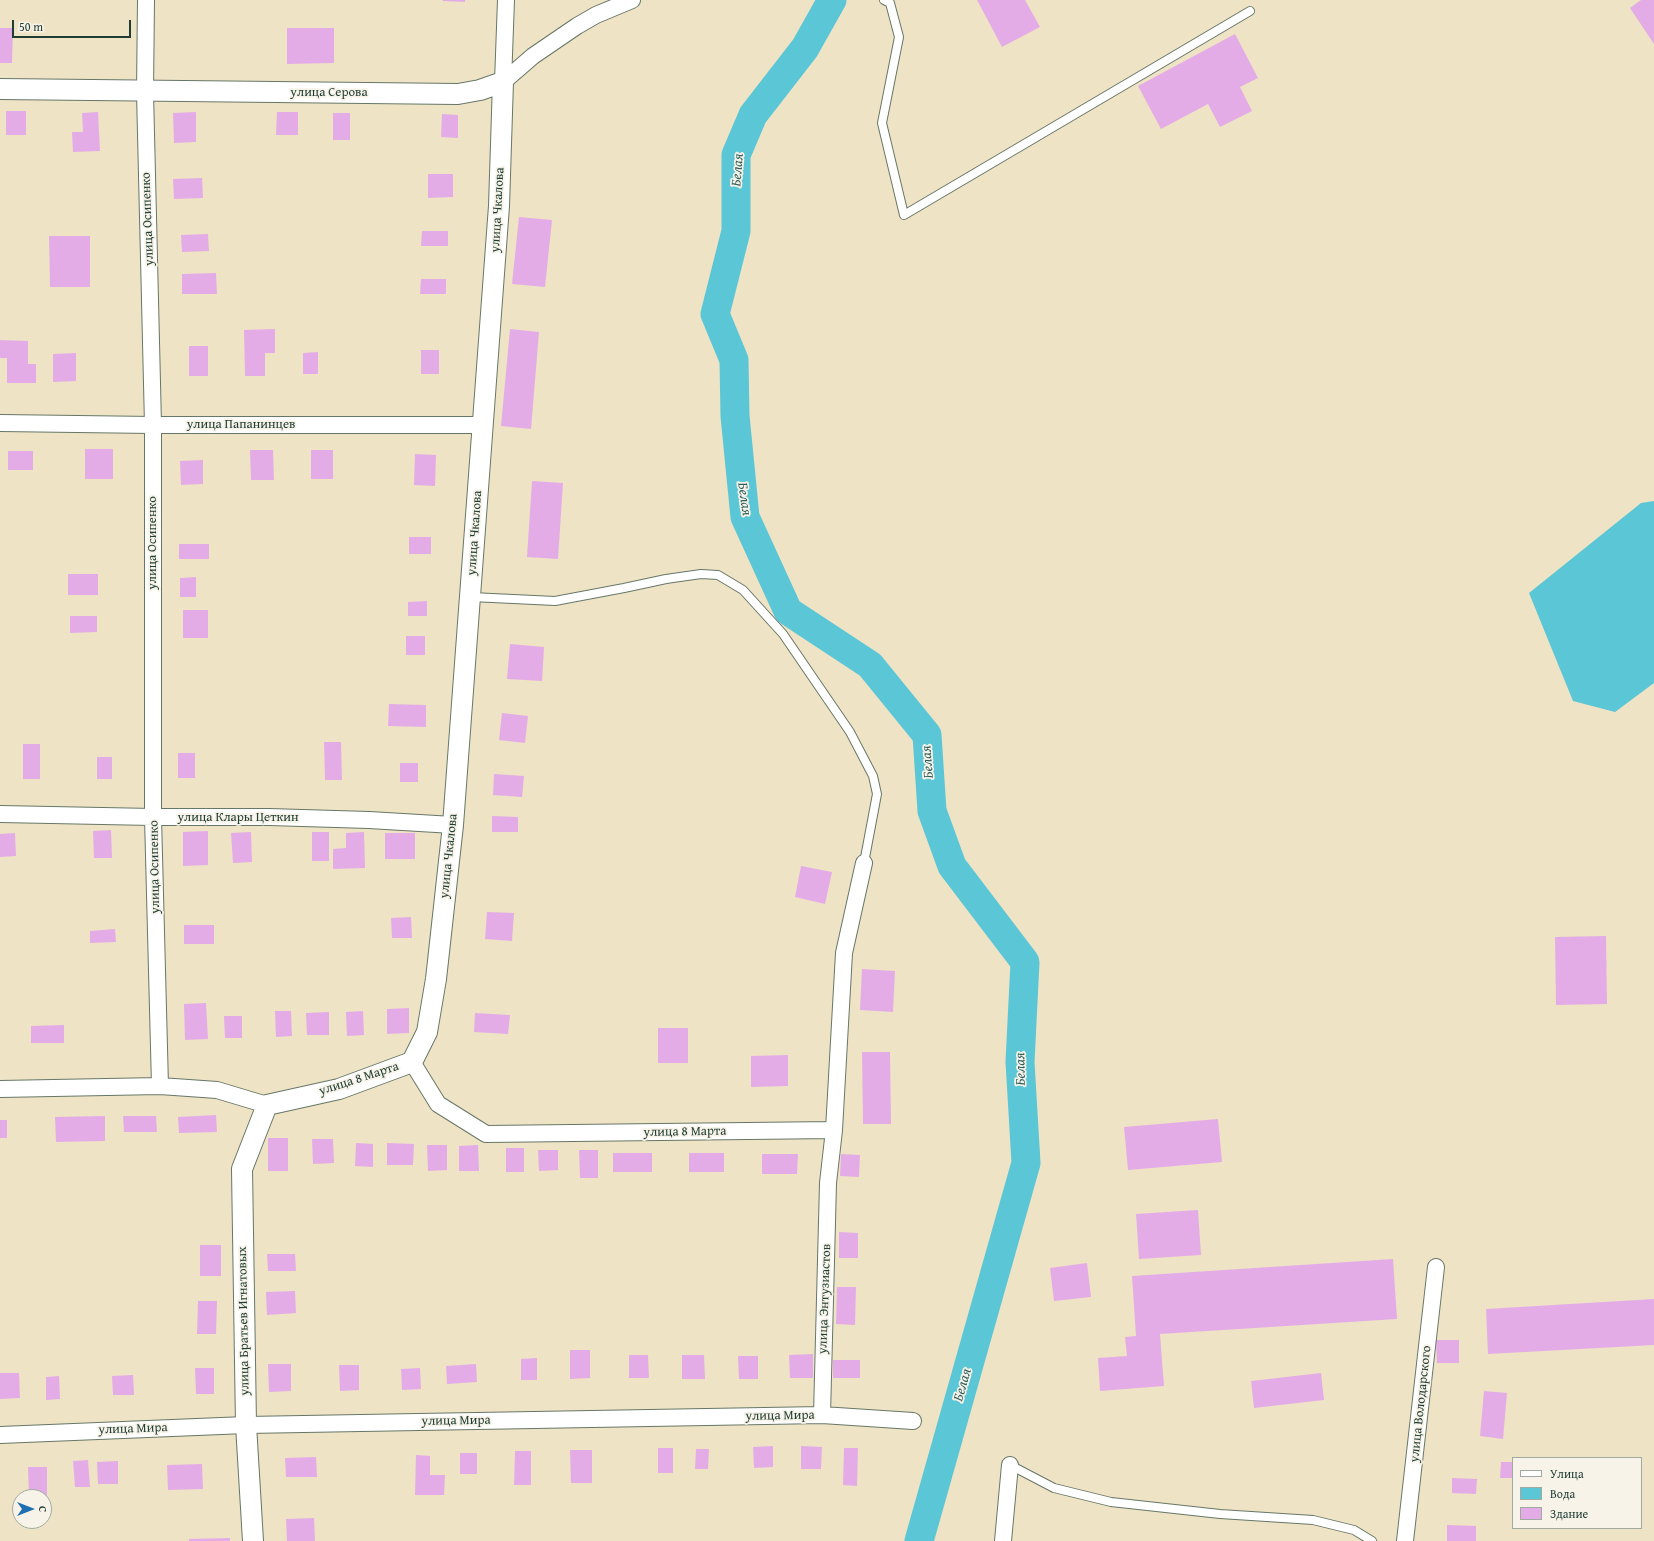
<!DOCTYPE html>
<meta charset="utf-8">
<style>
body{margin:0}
#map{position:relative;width:1654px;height:1541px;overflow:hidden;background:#eee3c5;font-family:"Gentium Book Plus",serif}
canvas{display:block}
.legend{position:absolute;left:1512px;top:1457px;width:130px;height:72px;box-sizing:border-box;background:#f7f3e8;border:1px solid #a1aaa0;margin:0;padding:5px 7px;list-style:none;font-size:12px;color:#1f3d34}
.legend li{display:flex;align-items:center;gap:8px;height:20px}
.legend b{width:20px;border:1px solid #a1aaa0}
.north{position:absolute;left:12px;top:1489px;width:40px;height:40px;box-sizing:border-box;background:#f7f3e8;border:1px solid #a1aaa0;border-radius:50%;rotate:90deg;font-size:11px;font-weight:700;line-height:16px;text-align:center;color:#1f3d34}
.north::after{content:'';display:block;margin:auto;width:14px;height:18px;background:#1f6fb2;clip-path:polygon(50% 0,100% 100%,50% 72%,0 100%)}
.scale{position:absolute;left:12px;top:20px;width:119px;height:18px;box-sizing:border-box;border:2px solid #1f3d34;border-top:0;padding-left:5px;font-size:12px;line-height:14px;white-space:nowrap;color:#1f3d34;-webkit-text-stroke:3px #f7f3e8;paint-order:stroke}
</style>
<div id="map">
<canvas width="1654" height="1541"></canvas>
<ul class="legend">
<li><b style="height:5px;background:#fff"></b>Улица</li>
<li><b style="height:11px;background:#5bc6d6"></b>Вода</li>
<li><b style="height:11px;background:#e4ace7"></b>Здание</li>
</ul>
<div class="north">С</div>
<div class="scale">50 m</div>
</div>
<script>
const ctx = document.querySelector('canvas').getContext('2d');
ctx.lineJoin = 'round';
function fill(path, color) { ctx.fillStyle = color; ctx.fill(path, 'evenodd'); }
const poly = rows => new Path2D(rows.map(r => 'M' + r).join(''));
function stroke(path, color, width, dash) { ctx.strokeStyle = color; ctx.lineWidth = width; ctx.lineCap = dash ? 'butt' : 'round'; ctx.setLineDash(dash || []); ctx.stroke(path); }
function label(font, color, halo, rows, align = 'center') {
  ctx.font = font + ' "Gentium Book Plus",serif'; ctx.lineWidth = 3.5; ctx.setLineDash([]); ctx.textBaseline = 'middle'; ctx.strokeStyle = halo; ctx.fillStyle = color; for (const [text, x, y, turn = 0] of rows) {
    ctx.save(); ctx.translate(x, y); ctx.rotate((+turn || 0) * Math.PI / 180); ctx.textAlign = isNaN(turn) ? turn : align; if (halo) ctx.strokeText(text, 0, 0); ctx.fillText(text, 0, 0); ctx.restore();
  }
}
fill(poly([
 [1654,501,1654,683,1615,712,1573,701,1529,593,1641,503]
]), '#5bc6d6');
stroke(poly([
 [832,0,805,48,753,115,736,155,736,231,715,314,734,360,735,416,745,517,788,611,870,665,927,735,932,811,952,866,1025,962,1020,1062,1026,1163,919,1541]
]), '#5bc6d6', 29);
fill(poly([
 [443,0,465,0,465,2,443,1],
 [977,0,1025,0,1040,27,1002,47],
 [1641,0,1654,0,1654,44,1630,8],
 [0,28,13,28,12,63,0,63],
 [287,28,334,28,334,63,287,64],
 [1235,34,1258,78,1240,87,1252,111,1220,127,1208,104,1161,129,1138,86],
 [6,111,26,111,26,135,6,135],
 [98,112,100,151,73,152,72,132,83,132,82,113],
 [196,112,196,142,174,143,173,113],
 [277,112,298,112,298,135,276,135],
 [333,113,350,113,350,140,333,140],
 [442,114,458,115,458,138,441,137],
 [428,174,453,174,453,197,428,198],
 [202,178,203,198,174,199,173,179],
 [519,217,552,220,545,287,512,284],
 [422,231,448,231,448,246,421,246],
 [208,234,209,251,182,252,181,235],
 [49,236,90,236,90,287,50,287],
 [216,273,217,294,182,294,182,274],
 [421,279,446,279,446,294,420,294],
 [275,329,275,353,265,353,265,376,245,376,244,330],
 [510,329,539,332,531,429,501,426],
 [0,340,28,341,28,364,36,364,36,383,7,383,7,358,0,358],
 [189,346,208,346,208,376,189,376],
 [421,350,439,350,439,374,421,374],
 [318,352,318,374,303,374,303,353],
 [76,353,76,381,53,382,53,354],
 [85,449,113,449,113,479,85,479],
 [250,450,273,450,274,480,251,480],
 [311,450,333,450,333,479,311,479],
 [8,451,33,451,33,470,8,470],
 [415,454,436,455,435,486,414,485],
 [203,460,203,484,181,485,180,461],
 [532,481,563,483,558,559,527,557],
 [409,537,431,537,431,554,409,554],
 [179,544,209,544,209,559,179,559],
 [68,574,98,574,98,595,68,595],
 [196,577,196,597,180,597,180,578],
 [427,601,427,616,408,616,408,602],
 [183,610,208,610,208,638,183,638],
 [70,616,97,616,97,632,70,633],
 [406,636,425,636,425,655,406,655],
 [510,644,544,647,542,681,507,679],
 [389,704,426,705,426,727,388,726],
 [502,713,528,716,525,743,499,740],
 [324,742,341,742,342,780,325,780],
 [23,744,40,744,40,779,23,779],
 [178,753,195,753,195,778,178,778],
 [97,757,112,757,112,779,97,779],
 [400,763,418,763,418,782,400,782],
 [494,774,524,776,522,797,493,795],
 [492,816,518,817,518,832,492,832],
 [111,830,112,858,94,858,93,831],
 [208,831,208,865,183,866,183,832],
 [251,832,252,862,233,863,231,833],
 [312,832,329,832,329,861,312,861],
 [364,832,365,868,333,869,333,849,346,848,346,833],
 [15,833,16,856,0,857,0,834],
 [385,833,415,833,415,859,385,859],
 [801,866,832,872,825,904,795,897],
 [487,912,514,913,512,941,485,939],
 [411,917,412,938,392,938,391,918],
 [184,925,214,925,214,944,184,944],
 [115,929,116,942,90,943,90,931],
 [1606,936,1607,1004,1556,1005,1555,937],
 [862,969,895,971,893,1012,860,1010],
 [206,1003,208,1039,185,1040,184,1004],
 [409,1008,409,1033,387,1034,387,1009],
 [275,1011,291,1011,292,1036,276,1037],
 [363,1011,364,1035,347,1036,346,1012],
 [329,1012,329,1035,307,1035,306,1013],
 [475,1013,510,1015,508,1034,474,1032],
 [224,1016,242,1016,242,1038,225,1038],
 [64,1025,64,1043,31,1043,31,1026],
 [658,1028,688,1028,688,1063,658,1063],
 [862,1052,890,1052,891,1124,863,1124],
 [788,1055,788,1086,751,1087,751,1056],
 [216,1115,217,1132,179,1133,178,1117],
 [105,1116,105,1141,56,1142,55,1117],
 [123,1116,156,1116,157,1132,124,1132],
 [1218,1119,1222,1162,1128,1170,1124,1127],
 [0,1120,7,1120,7,1138,0,1138],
 [268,1138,288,1138,288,1171,268,1171],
 [312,1139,333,1139,334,1163,313,1164],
 [356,1143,373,1144,373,1167,355,1166],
 [387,1143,414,1144,413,1165,387,1165],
 [427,1145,447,1145,447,1170,428,1171],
 [478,1145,479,1171,459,1171,459,1146],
 [506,1148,524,1148,524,1172,506,1172],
 [538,1150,558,1150,558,1170,539,1171],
 [579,1150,598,1150,598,1178,580,1178],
 [613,1153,652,1153,652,1172,613,1172],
 [689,1153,724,1153,724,1172,689,1172],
 [762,1154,798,1154,797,1174,762,1174],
 [841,1154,860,1155,859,1177,840,1176],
 [1198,1210,1201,1255,1139,1259,1136,1214],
 [839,1232,858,1233,858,1258,839,1258],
 [200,1245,221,1245,221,1276,200,1276],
 [267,1254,295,1254,296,1271,268,1271],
 [1393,1259,1397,1319,1160,1334,1164,1386,1100,1391,1098,1358,1127,1356,1125,1337,1136,1336,1132,1276],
 [1087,1263,1091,1297,1054,1301,1050,1268],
 [837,1287,856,1287,855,1325,836,1324],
 [295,1291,296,1313,267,1315,266,1292],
 [1654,1299,1654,1345,1488,1354,1486,1309],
 [198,1301,217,1301,216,1334,197,1334],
 [1436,1340,1459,1340,1459,1363,1437,1363],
 [570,1350,590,1350,590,1378,570,1379],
 [813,1354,813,1378,790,1378,789,1355],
 [629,1355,648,1355,649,1378,629,1378],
 [682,1355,704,1355,705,1379,682,1379],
 [738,1356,758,1356,758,1379,739,1379],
 [537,1358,537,1380,521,1380,521,1359],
 [833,1360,860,1360,860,1378,833,1378],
 [268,1364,291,1364,291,1391,269,1392],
 [476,1364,477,1382,447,1384,446,1366],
 [339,1365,359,1365,359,1390,340,1391],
 [195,1368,214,1368,214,1394,196,1394],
 [420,1368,421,1389,402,1390,401,1369],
 [0,1373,19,1373,20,1398,0,1399],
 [1321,1373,1324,1400,1254,1408,1251,1381],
 [133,1375,134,1395,113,1395,112,1376],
 [59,1376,60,1399,46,1400,46,1377],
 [1484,1391,1507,1393,1503,1439,1480,1436],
 [773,1446,773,1467,754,1468,753,1447],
 [801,1446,822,1447,821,1469,801,1469],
 [658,1448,673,1448,673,1473,658,1473],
 [844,1448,858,1448,857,1486,843,1485],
 [696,1449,709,1449,708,1469,695,1469],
 [570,1450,592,1450,592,1483,571,1483],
 [515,1451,531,1451,531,1485,514,1485],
 [460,1453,477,1453,477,1474,460,1474],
 [416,1455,430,1456,430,1475,445,1475,444,1495,415,1495],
 [316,1457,317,1477,286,1477,285,1458],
 [88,1460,90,1487,75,1487,73,1461],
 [118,1461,118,1484,98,1484,97,1462],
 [1501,1462,1513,1462,1513,1478,1500,1478],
 [202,1464,203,1489,168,1490,167,1465],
 [28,1467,47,1467,47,1504,44,1504,44,1497,29,1497],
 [1452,1478,1477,1479,1476,1494,1452,1493],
 [314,1518,315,1541,287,1541,286,1519],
 [1447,1525,1476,1526,1476,1541,1447,1541],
 [230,1538,230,1541,189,1541,189,1539]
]), '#e4ace7');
const service = poly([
 [884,0,890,3,899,37,882,123,904,215,1250,11],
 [471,597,555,601,624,588,666,579,701,574,718,575,743,590,783,634,850,732,873,776,877,794,864,863],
 [1010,1465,1054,1488,1111,1502,1220,1514,1313,1520,1354,1530,1372,1541]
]);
const minor = poly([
 [146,0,145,92,153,425,153,817,160,1086],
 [503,82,533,56,577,26,596,15,632,0],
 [503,82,506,0],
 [0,423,153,425,482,425],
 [0,814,153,817,269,817,369,820,453,825],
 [412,1062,438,1104,486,1134,834,1130],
 [0,1089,160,1086,217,1090,267,1105],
 [822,1415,828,1183,834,1130,844,953,864,863],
 [0,1435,246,1425,822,1415,913,1421],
 [1003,1541,1010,1465],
 [1405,1541,1436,1267]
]);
const tertiary = poly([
 [0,89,458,94,480,90,503,82,499,206,453,825,436,979,427,1032,412,1062,339,1089,267,1105,242,1169,246,1425,253,1541]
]);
stroke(service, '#677767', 10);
stroke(minor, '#677767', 18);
stroke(tertiary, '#677767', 22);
stroke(service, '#fff', 8);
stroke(minor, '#fff', 16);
stroke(tertiary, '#fff', 20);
label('13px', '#1f3d34', '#f7f3e8', [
 ["улица Серова",329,93],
 ["улица Чкалова",498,210,-87],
 ["улица Осипенко",148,219,-92],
 ["улица Папанинцев",241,425],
 ["улица Чкалова",475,533,-86],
 ["улица Осипенко",153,543,-90],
 ["улица Клары Цеткин",238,818],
 ["улица Чкалова",449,856,-84],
 ["улица Осипенко",155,867,-91],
 ["улица 8 Марта",359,1079,-18],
 ["улица 8 Марта",685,1132,-1],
 ["улица Энтузиастов",825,1299,-88],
 ["улица Братьев Игнатовых",244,1321,-91],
 ["улица Володарского",1421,1404,-84],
 ["улица Мира",780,1416,-1],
 ["улица Мира",456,1421,-1],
 ["улица Мира",133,1429,-2]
]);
label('italic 14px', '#2e5f5c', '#f7f3e8', [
 ["Белая",738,170,-86],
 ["Белая",744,499,82],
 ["Белая",928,762,-94],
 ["Белая",1021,1069,-91],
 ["Белая",963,1385,-74]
]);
</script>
